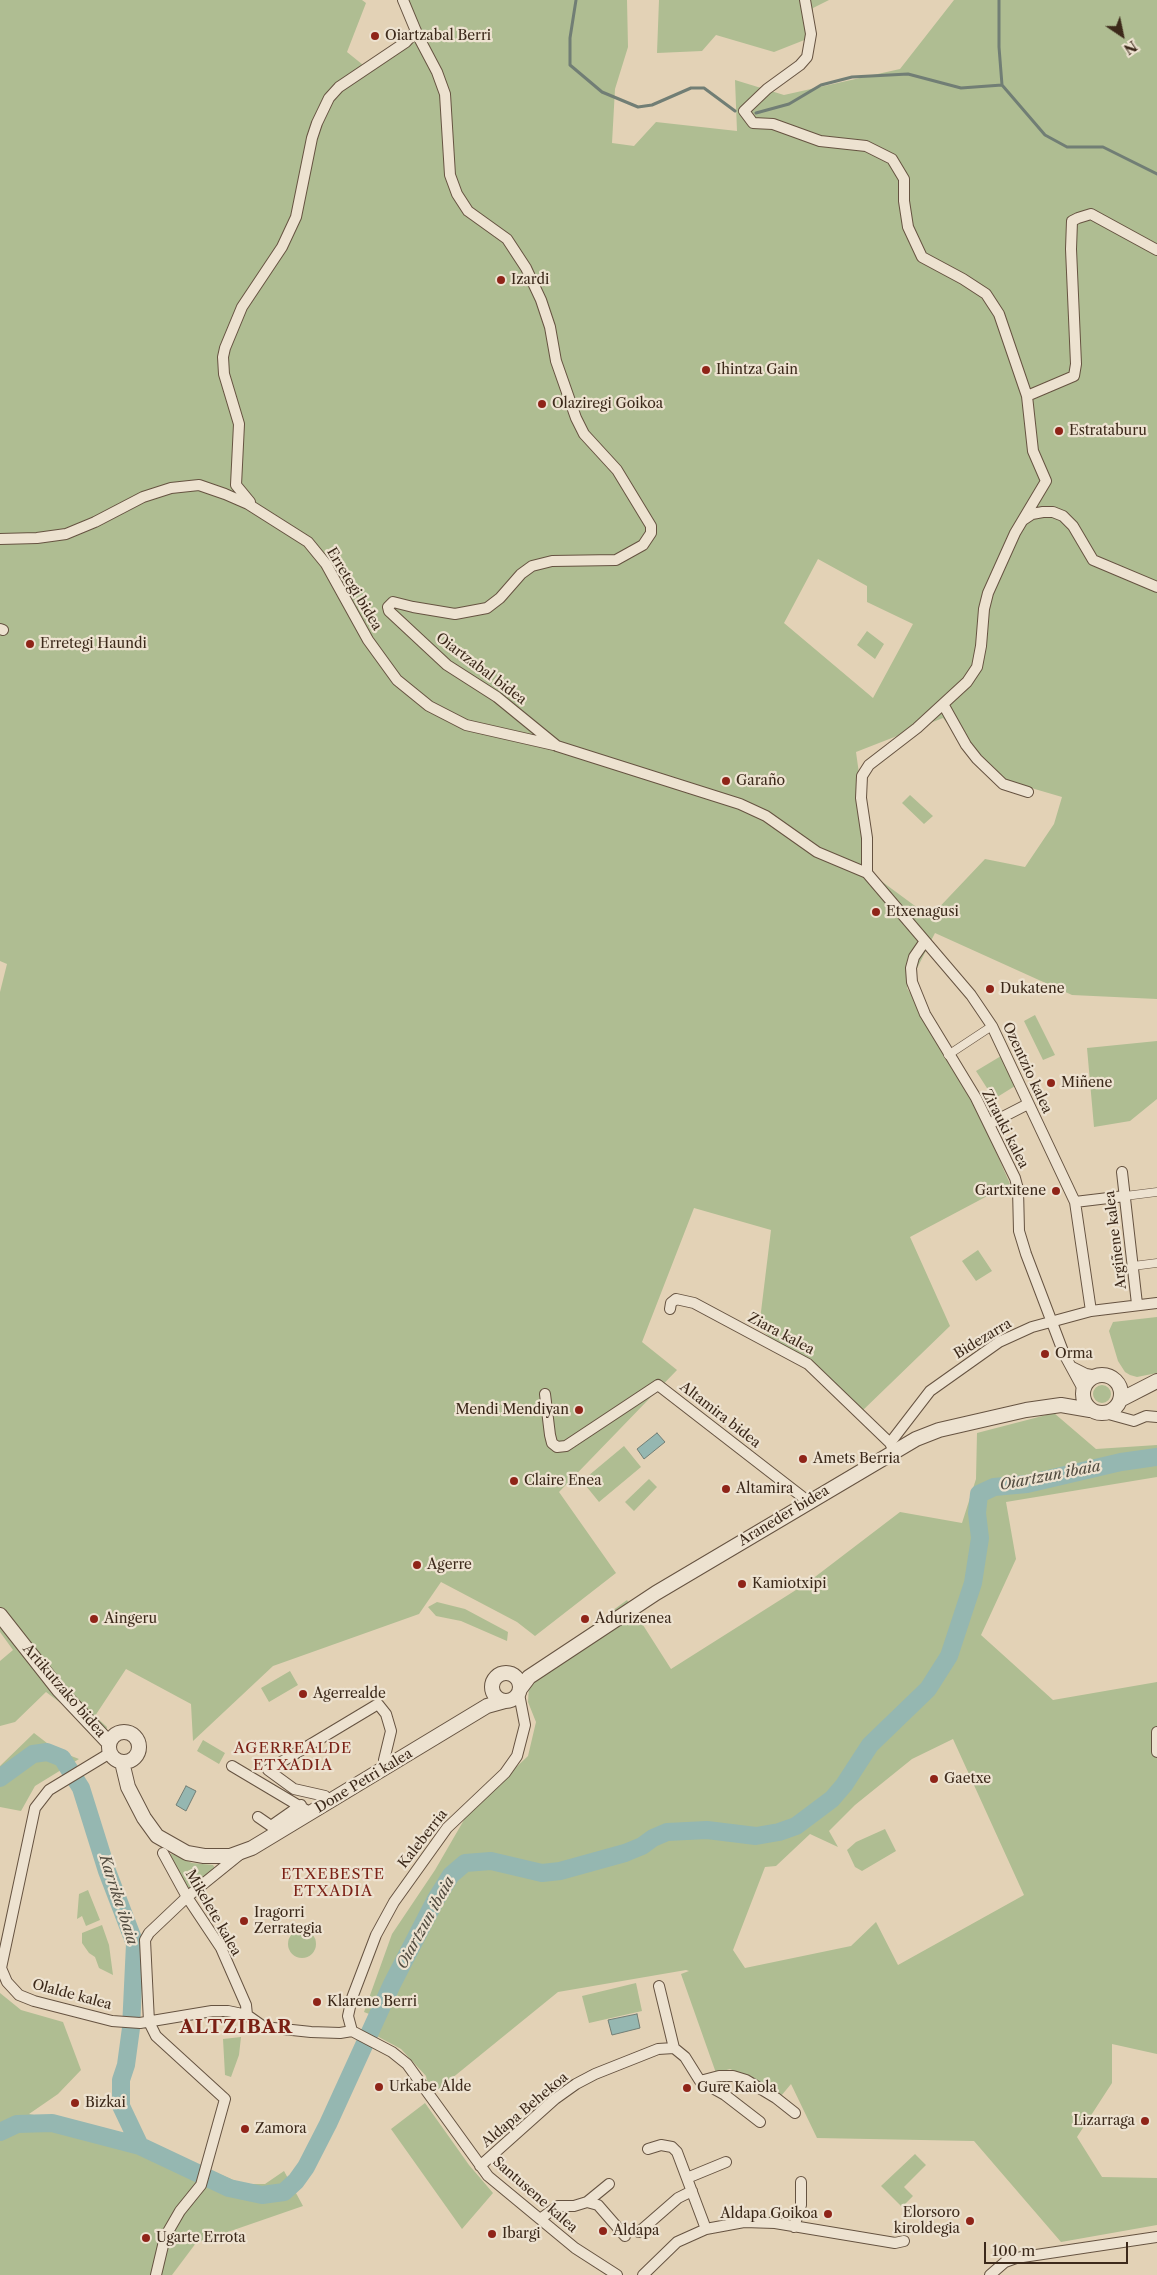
<!DOCTYPE html>
<meta charset="utf-8">
<style>
body{margin:0}
#map{position:relative;width:1157px;height:2275px;overflow:hidden;background:#e3d2b6;font-family:"Libre Caslon Text",serif}
canvas{display:block}
.north{position:absolute;left:1097px;top:10px;width:50px;height:50px;-webkit-text-stroke:4px #ede2d0;paint-order:stroke;rotate:146deg;font-size:14px;font-weight:700;line-height:20px;text-align:center;color:#3c291a}
.north::after{content:'';display:block;margin:auto;width:18px;height:22px;background:#3c291a;clip-path:polygon(50% 0,100% 100%,50% 72%,0 100%)}
.scale{position:absolute;left:984px;top:2242px;width:144px;height:22px;box-sizing:border-box;border:2px solid #3c291a;border-top:0;padding-left:6px;font-size:15px;line-height:18px;white-space:nowrap;color:#3c291a;-webkit-text-stroke:4px #ede2d0;paint-order:stroke}
</style>
<div id="map">
<canvas width="1157" height="2275"></canvas>
<div class="north">N</div>
<div class="scale">100 m</div>
</div>
<script>
const ctx = document.querySelector('canvas').getContext('2d');
ctx.lineJoin = 'round';
function paint(path, color) { ctx.fillStyle = color; ctx.fill(path, 'evenodd'); }
const toPath = rows => new Path2D(rows.map(r => 'M' + r).join(''));
function strokePath(path, color, width, dash) { ctx.strokeStyle = color; ctx.lineWidth = width; ctx.lineCap = dash ? 'butt' : 'round'; ctx.setLineDash(dash || []); ctx.stroke(path); }
function write(font, color, halo, rows, align = 'center') {
  ctx.font = font + ' "Libre Caslon Text",serif'; ctx.lineWidth = 4.5; ctx.setLineDash([]); ctx.textBaseline = 'middle'; ctx.strokeStyle = halo; ctx.fillStyle = color; for (const [text, x, y, turn = 0] of rows) {
    ctx.save(); ctx.translate(x, y); ctx.rotate((+turn || 0) * Math.PI / 180); ctx.textAlign = isNaN(turn) ? turn : align; if (halo) ctx.strokeText(text, 0, 0); ctx.fillText(text, 0, 0); ctx.restore();
  }
}
paint(toPath([
 [0,0,362,0,366,3,347,52,368,69,410,41,407,0,627,0,628,47,615,89,612,143,634,146,656,122,737,131,735,80,784,95,900,69,954,0,1157,0,1157,999,1072,995,935,933,907,988,965,1081,1010,1184,910,1237,950,1326,860,1413,759,1328,771,1230,694,1208,642,1342,677,1370,559,1492,616,1573,535,1636,517,1622,441,1582,419,1614,273,1666,193,1741,191,1704,126,1669,95,1716,107,1727,102,1744,82,1719,46,1692,15,1722,0,1726,0,1661,13,1650,0,1632,0,992,7,964,0,961],
 [818,559,867,586,867,602,913,624,873,698,784,623],
 [943,718,987,775,1062,797,1054,824,1025,867,985,859,930,917,873,875,856,752],
 [659,0,829,0,813,8,807,39,774,52,716,35,702,51,657,53],
 [867,631,884,644,875,659,857,645],
 [910,795,933,816,924,824,902,803],
 [1035,1015,1055,1055,1043,1060,1024,1021],
 [1157,1041,1157,1099,1130,1121,1094,1127,1087,1048],
 [1001,1056,1015,1086,994,1099,976,1071],
 [978,1250,992,1271,976,1281,962,1261],
 [1157,1317,1157,1373,1137,1377,1130,1375,1125,1372,1118,1361,1109,1331,1113,1322],
 '1093 1394a9 9 0 1 1 18 0a9 9 0 1 1-18 0Z',
 [1054,1413,1096,1449,1157,1445,1157,1477,1006,1502,1016,1559,981,1635,1053,1700,1157,1682,1157,2054,1112,2044,1112,2083,1077,2137,1102,2177,1157,2178,1157,2225,1061,2242,974,2141,817,2138,791,2084,781,2096,753,2079,730,2069,716,2073,681,1974,689,1971,686,1970,558,1992,430,2096,426,2076,401,2049,375,2035,382,2019,364,2012,392,1934,435,1870,468,1813,528,1756,536,1722,528,1702,530,1671,627,1600,671,1669,807,1583,900,1512,962,1523,976,1479,977,1433],
 [953,1739,1024,1895,898,1965,876,1922,851,1946,745,1968,733,1950,765,1867,776,1866,810,1834,838,1847,829,1831,855,1805,912,1759],
 [624,1446,641,1467,599,1502,582,1481],
 [649,1479,657,1487,634,1511,625,1502],
 [437,1602,465,1609,508,1632,507,1641,461,1621,436,1616,428,1607],
 [290,1671,298,1685,269,1702,261,1688],
 [34,1733,56,1750,79,1759,35,1786,21,1811,0,1807,0,1766],
 [203,1740,225,1753,219,1764,197,1751],
 [885,1829,896,1851,862,1871,855,1867,847,1850,856,1842],
 [172,1854,192,1863,213,1865,216,1870,193,1889,184,1886,167,1855],
 [88,1890,100,1920,86,1926,82,1916,77,1919,79,1894],
 [102,1925,109,1945,113,1975,99,1968,95,1957,89,1953,82,1943,82,1933],
 '288 1944a14 14 0 1 1 28 0a14 14 0 1 1-28 0Z',
 [636,1983,642,2011,589,2023,582,1996],
 [0,1993,21,2010,63,2022,81,2070,58,2094,29,2114,125,2134,243,2184,265,2184,284,2171,303,2206,196,2243,172,2275,0,2275],
 [241,2037,239,2055,231,2077,225,2075,223,2039],
 [425,2103,469,2165,493,2193,462,2229,391,2129],
 [915,2154,926,2165,904,2187,913,2196,902,2207,881,2186]
]), '#afbd92');
const water = toPath([
 [657,1433,665,1442,644,1459,637,1449,657,1433],
 [186,1786,196,1791,186,1811,176,1805,186,1786],
 [637,2014,640,2028,612,2035,608,2020,637,2014]
]);
paint(water, '#95b7b1');
strokePath(water, '#717e75', 1);
strokePath(toPath([
 [576,0,570,38,570,65,602,92,638,107,652,105,691,88,704,88,735,111],
 [999,0,999,47,1002,85,1045,135,1067,147,1103,147,1157,174],
 [756,113,789,104,821,85,852,77,908,74,961,88,1002,85]
]), '#717e75', 3);
strokePath(toPath([
 [0,1778,33,1754,47,1752,62,1758,81,1788,107,1871,135,1944,131,2028,126,2065,121,2080,121,2106,140,2146],
 [0,2132,17,2124,52,2123,140,2146,229,2188,262,2195,284,2192,296,2181,306,2167,328,2124,392,1984,436,1899,451,1875,465,1863,491,1861,542,1873,560,1871,625,1853,642,1846,653,1838,667,1832,707,1830,756,1836,779,1832,796,1826,832,1799,844,1785,870,1745,928,1689,949,1656,973,1583,980,1538,977,1513,979,1494,994,1487,1027,1484,1121,1462,1157,1457]
]), '#95b7b1', 18);
const pedestrian = toPath([
 [948,1055,992,1026],
 [1125,1196,1157,1192],
 [1133,1266,1157,1263]
]);
const minor = toPath([
 [403,0,418,36,437,72,445,94,450,175,457,194,468,211,507,239,526,268,541,300,550,327,556,361,576,418,584,434,617,470,651,526,651,533,643,545,616,560,552,561,532,566,521,574,500,598,487,608,455,614,413,607,393,602,388,607,389,611,447,665,497,697,557,746,740,804,766,816,817,852,867,873,971,995,992,1026,1075,1202,1091,1311],
 [805,0,811,34,807,57,800,65,767,89,744,111,753,123,773,124,820,141,866,146,892,159,904,179,904,201,908,227,922,257,963,279,986,294,999,314,1027,396,1033,451,1046,481,1015,533,988,593,984,609,981,646,977,667,967,682,917,728,869,765,862,776,861,798,867,838,867,873],
 [1027,396,1074,376,1076,364,1071,249,1072,221,1078,218,1091,214,1157,250],
 [250,502,236,485,239,424,224,374,223,357,225,348,242,307,282,247,296,217,312,138,317,123,329,98,339,87,406,42,416,31],
 [1023,520,1032,514,1043,512,1053,512,1063,516,1073,526,1093,560,1157,587],
 [0,539,37,538,66,534,95,522,143,497,171,488,199,485,225,494,248,504,308,542,326,564,368,640,397,680,429,706,466,725,554,745],
 [0,629,3,630],
 [943,704,966,745,977,759,1003,784,1028,792],
 [925,941,914,957,911,968,912,982,925,1014,976,1098,1015,1178,1018,1189,1019,1231,1026,1254,1064,1354,1083,1389],
 [989,1124,1028,1104],
 [1122,1172,1137,1304],
 [1075,1202,1125,1196],
 [670,1309,671,1303,676,1299,694,1303,808,1364,890,1443],
 [1072,1367,1086,1374,1097,1376],
 [545,1394,550,1435,552,1443,557,1447,566,1446,658,1385,809,1502],
 [1105,1413,1134,1421,1146,1416,1157,1417],
 [894,1451,890,1443,930,1391,999,1342,1032,1327,1091,1311,1157,1303],
 [1157,1732,1157,1752],
 [110,1753,49,1790,35,1808,1,1968,7,1982,19,1995,34,2001,112,2021,140,2023,212,2011,228,2011,247,2015,264,2027,311,2032,340,2033,352,2031],
 [232,1766,311,1813],
 [330,1802,325,1796,294,1789,268,1770,378,1704,386,1714,391,1731,384,1760,388,1767],
 [258,1817,271,1826,301,1805],
 [163,1853,187,1897,221,1948,246,2005,247,2015],
 [659,1986,674,2048,685,2057,700,2081,725,2095,760,2122],
 [352,2031,348,2016,352,1998,376,1935,394,1902,447,1828,505,1773,517,1756,525,1725,519,1694],
 [352,2031,392,2052,407,2064,488,2176,575,2248,617,2275],
 [700,2081,719,2076,733,2076,746,2080,776,2098,795,2113],
 [648,2149,661,2145,672,2147,677,2152,706,2229],
 [480,2166,555,2099,576,2084,595,2074,658,2049,674,2048],
 [687,2178,726,2162],
 [587,2202,598,2205,625,2236],
 [540,2219,558,2206,574,2206,587,2202,609,2184],
 [794,2227,801,2205,801,2182],
 [639,2232,678,2198,692,2191],
 [156,2275,165,2237,180,2211,201,2185,225,2099,156,2036,149,2022,145,1940,149,1933,187,1897,239,1855],
 [643,2275,677,2242,706,2229,744,2222,775,2223,895,2243,904,2241],
 [990,2275,1005,2262,1016,2258,1157,2237]
]);
const tertiary = toPath([
 '1083 1394a19 19 0 1 1 38 0a19 19 0 1 1-38 0Z',
 [1120,1400,1157,1381],
 [0,1615,59,1690,109,1743],
 '492 1687a14 14 0 1 1 28 0a14 14 0 1 1-28 0Z',
 [520,1689,529,1677,656,1593,916,1439,939,1430,1026,1410,1061,1405,1090,1410],
 '109 1747a15 15 0 1 1 30 0a15 15 0 1 1-30 0Z',
 [122,1762,128,1787,144,1818,157,1836,187,1853,204,1856,230,1856,252,1848,487,1706,505,1701]
]);
strokePath(pedestrian, '#665341', 9);
strokePath(minor, '#665341', 12);
strokePath(tertiary, '#665341', 16);
strokePath(pedestrian, '#ede2d0', 8);
strokePath(minor, '#ede2d0', 10);
strokePath(tertiary, '#ede2d0', 14);
for (const [x, y, r, color] of [
 [375,36,5,"#8f2418"],
 [501,280,5,"#8f2418"],
 [706,370,5,"#8f2418"],
 [542,404,5,"#8f2418"],
 [1059,431,5,"#8f2418"],
 [30,644,5,"#8f2418"],
 [726,781,5,"#8f2418"],
 [876,912,5,"#8f2418"],
 [990,989,5,"#8f2418"],
 [1051,1083,5,"#8f2418"],
 [1056,1191,5,"#8f2418"],
 [1045,1354,5,"#8f2418"],
 [579,1410,5,"#8f2418"],
 [803,1459,5,"#8f2418"],
 [514,1481,5,"#8f2418"],
 [726,1489,5,"#8f2418"],
 [417,1565,5,"#8f2418"],
 [742,1584,5,"#8f2418"],
 [94,1619,5,"#8f2418"],
 [585,1619,5,"#8f2418"],
 [303,1694,5,"#8f2418"],
 [934,1779,5,"#8f2418"],
 [244,1921,5,"#8f2418"],
 [317,2002,5,"#8f2418"],
 [379,2087,5,"#8f2418"],
 [687,2088,5,"#8f2418"],
 [75,2103,5,"#8f2418"],
 [1145,2121,5,"#8f2418"],
 [245,2129,5,"#8f2418"],
 [828,2214,5,"#8f2418"],
 [970,2221,5,"#8f2418"],
 [603,2231,5,"#8f2418"],
 [492,2234,5,"#8f2418"],
 [146,2238,5,"#8f2418"]
]) { const dot = new Path2D(); dot.arc(x, y, r, 0, 2 * Math.PI); ctx.fillStyle = color; ctx.fill(dot); strokePath(dot, '#ede2d0', 2); }
write('14px', '#3c291a', '#ede2d0', [
 ["Oiartzabal Berri",385,36],
 ["Izardi",511,280],
 ["Ihintza Gain",716,370],
 ["Olaziregi Goikoa",552,404],
 ["Estrataburu",1069,431],
 ["Erretegi Haundi",40,644],
 ["Garaño",736,781],
 ["Etxenagusi",886,912],
 ["Dukatene",1000,989],
 ["Miñene",1061,1083],
 ["Gartxitene",1046,1191,"right"],
 ["Orma",1055,1354],
 ["Mendi Mendiyan",569,1410,"right"],
 ["Amets Berria",813,1459],
 ["Claire Enea",524,1481],
 ["Altamira",736,1489],
 ["Agerre",427,1565],
 ["Kamiotxipi",752,1584],
 ["Aingeru",104,1619],
 ["Adurizenea",595,1619],
 ["Agerrealde",313,1694],
 ["Gaetxe",944,1779],
 ["Iragorri",254,1913],
 ["Zerrategia",254,1929],
 ["Klarene Berri",327,2002],
 ["Urkabe Alde",389,2087],
 ["Gure Kaiola",697,2088],
 ["Bizkai",85,2103],
 ["Lizarraga",1135,2121,"right"],
 ["Zamora",255,2129],
 ["Elorsoro",960,2213,"right"],
 ["kiroldegia",960,2229,"right"],
 ["Aldapa Goikoa",818,2214,"right"],
 ["Aldapa",613,2231],
 ["Ibargi",502,2234],
 ["Ugarte Errota",156,2238]
], 'left');
write('14px', '#3c291a', '#ede2d0', [
 ["Erretegi bidea",354,589,59],
 ["Oiartzabal bidea",481,669,37],
 ["Ozentzio kalea",1027,1068,65],
 ["Zirauki kalea",1005,1129,63],
 ["Argiñene kalea",1116,1240,-97],
 ["Ziara kalea",781,1334,28],
 ["Bidezarra",983,1339,-31],
 ["Altamira bidea",720,1415,38],
 ["Araneder bidea",784,1516,-31],
 ["Artikutzako bidea",64,1691,49],
 ["Done Petri kalea",364,1781,-31],
 ["Kaleberria",423,1839,-52],
 ["Mikelete kalea",213,1913,60],
 ["Olalde kalea",72,1995,15],
 ["Aldapa Behekoa",525,2110,-40],
 ["Santusene kalea",535,2195,41]
]);
write('italic 15px', '#524c40', '#ede2d0', [
 ["Oiartzun ibaia",1050,1476,-11],
 ["Karrika ibaia",118,1900,72],
 ["Oiartzun ibaia",426,1923,-61]
]);
ctx.letterSpacing = '1px';
write('15px', '#7a1f14', '#ede2d0', [
 ["AGERREALDE",293,1749],
 ["ETXADIA",293,1766],
 ["ETXEBESTE",333,1875],
 ["ETXADIA",333,1892]
]);
ctx.letterSpacing = '0px';
ctx.letterSpacing = '1px';
write('bold 19px', '#7a1f14', '#ede2d0', [
 ["ALTZIBAR",236,2028]
]);
ctx.letterSpacing = '0px';
</script>
